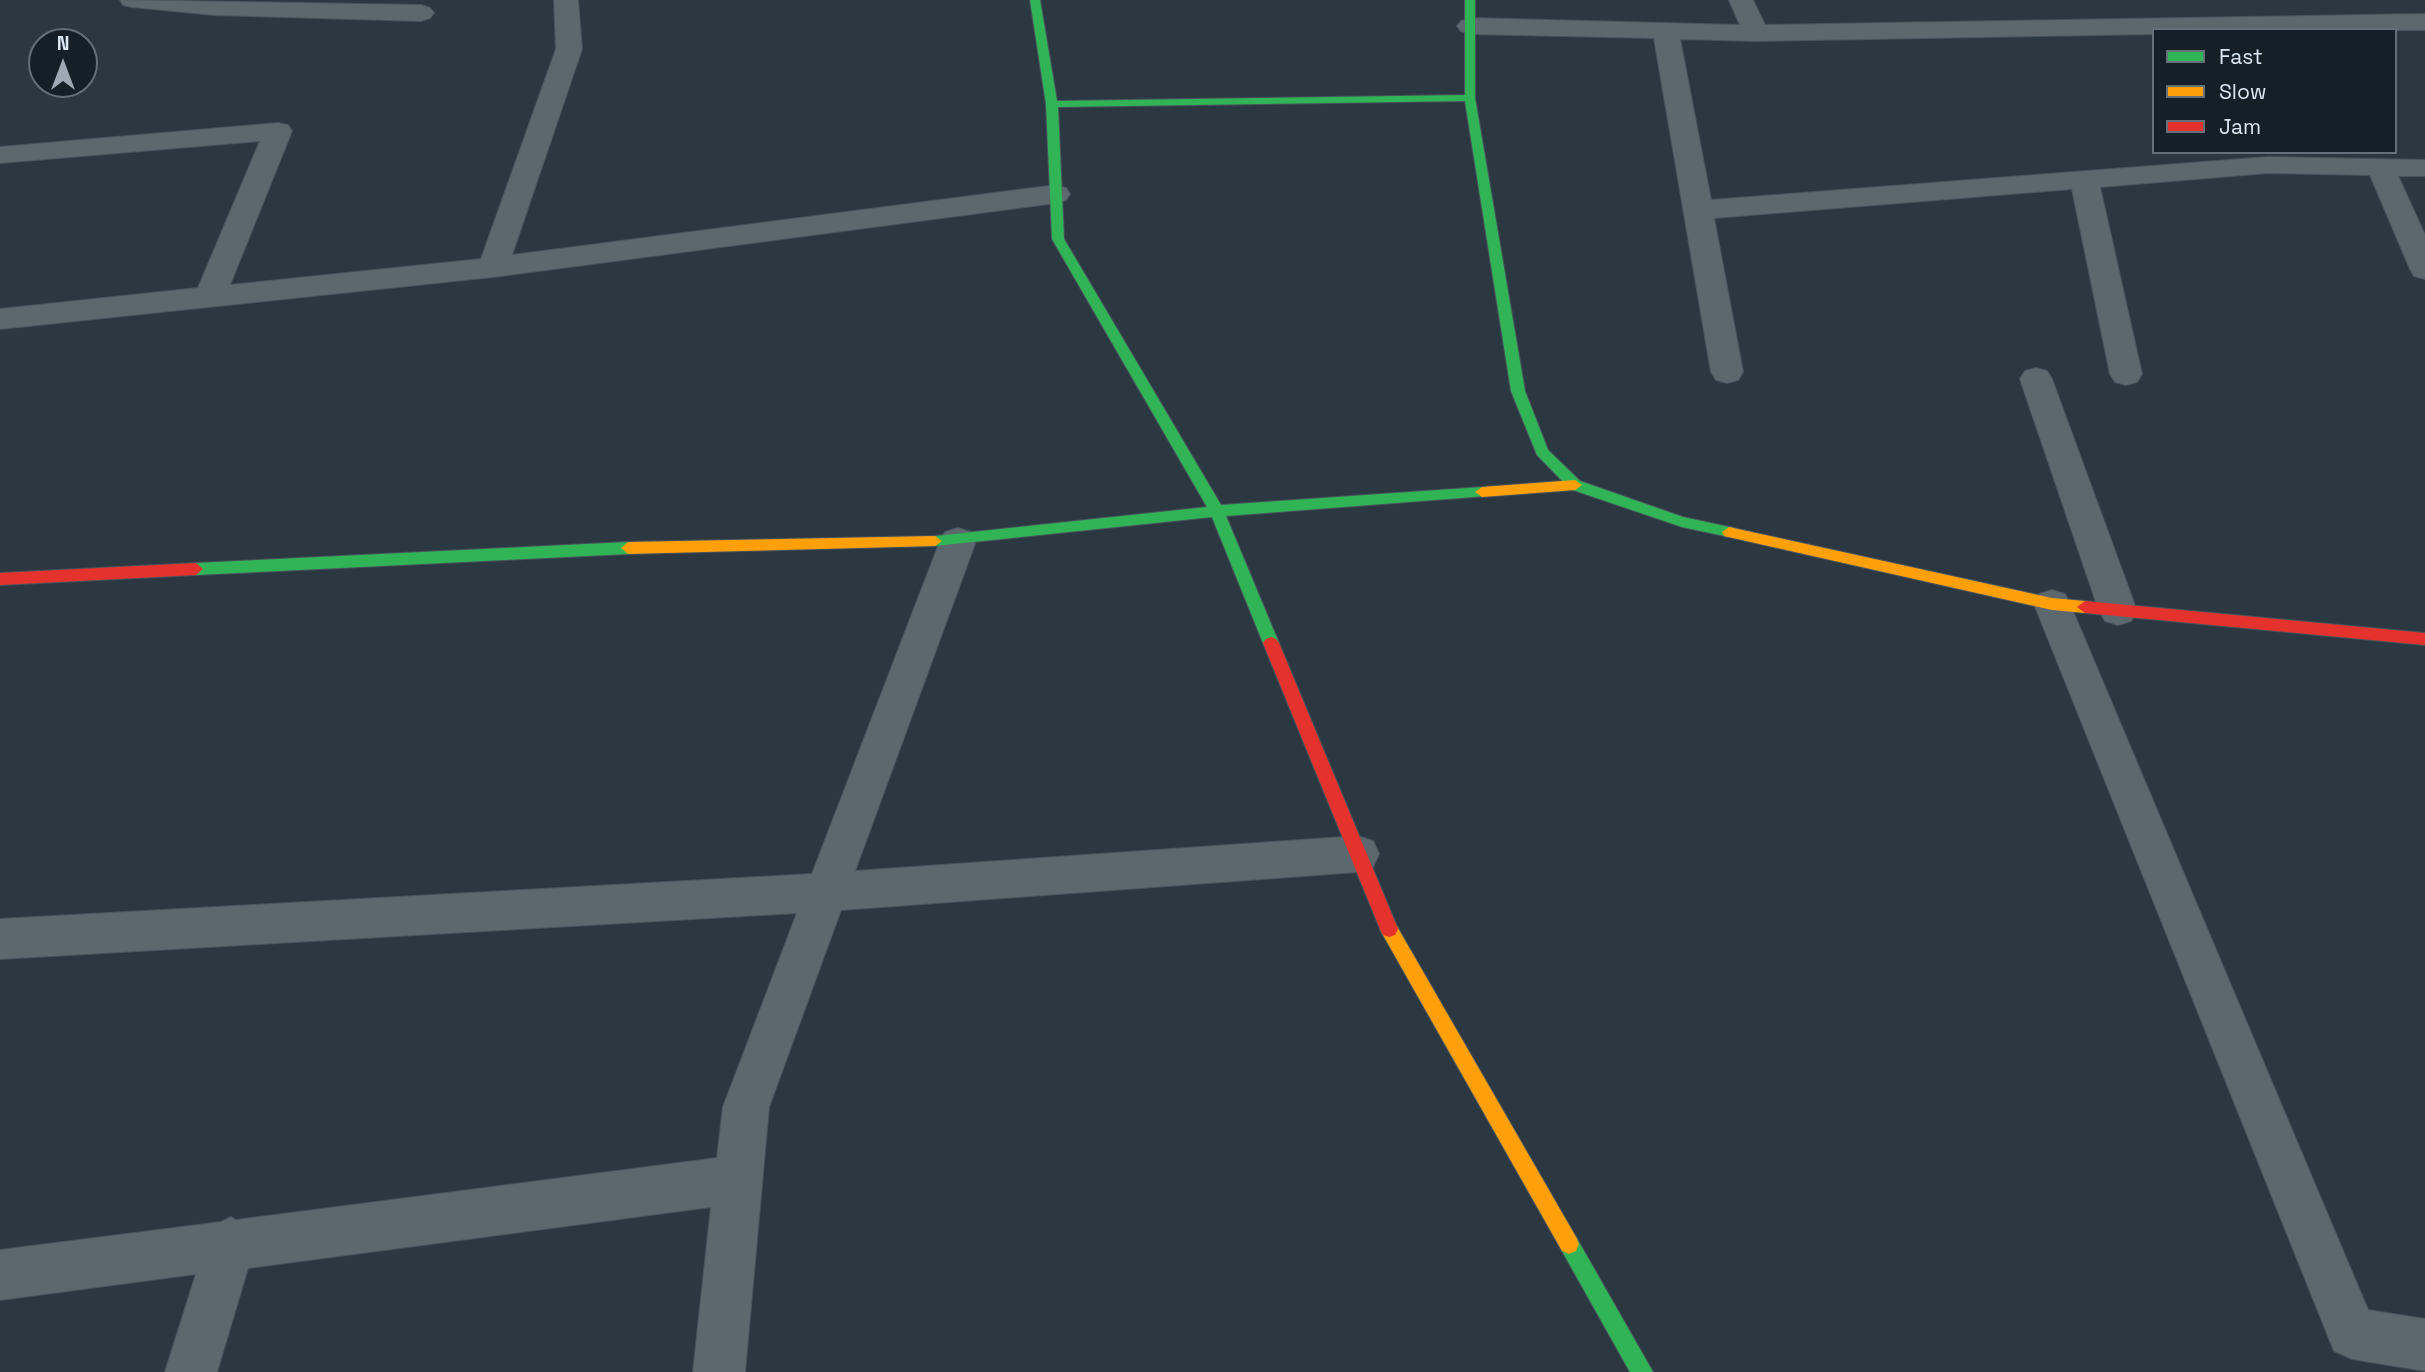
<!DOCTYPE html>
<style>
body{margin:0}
#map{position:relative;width:2425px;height:1372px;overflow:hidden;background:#2b3842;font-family:"Space Grotesk",sans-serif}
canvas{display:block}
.legend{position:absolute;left:2152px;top:28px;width:245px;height:126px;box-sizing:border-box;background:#151f28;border:2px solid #646f7a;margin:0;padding:9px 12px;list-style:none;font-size:21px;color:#dae8f5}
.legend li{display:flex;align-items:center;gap:14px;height:35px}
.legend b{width:35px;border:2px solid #646f7a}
.north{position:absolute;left:28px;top:28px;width:70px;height:70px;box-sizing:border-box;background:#151f28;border:2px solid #646f7a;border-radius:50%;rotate:0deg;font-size:19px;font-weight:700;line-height:28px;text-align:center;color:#dae8f5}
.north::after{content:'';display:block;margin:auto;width:24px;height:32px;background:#9daab6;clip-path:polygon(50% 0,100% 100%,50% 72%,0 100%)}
</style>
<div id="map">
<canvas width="2425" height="1372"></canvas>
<ul class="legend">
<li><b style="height:9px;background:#30b455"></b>Fast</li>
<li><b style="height:9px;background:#ff9f0a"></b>Slow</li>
<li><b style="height:9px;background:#e5322d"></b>Jam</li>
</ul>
<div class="north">N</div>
</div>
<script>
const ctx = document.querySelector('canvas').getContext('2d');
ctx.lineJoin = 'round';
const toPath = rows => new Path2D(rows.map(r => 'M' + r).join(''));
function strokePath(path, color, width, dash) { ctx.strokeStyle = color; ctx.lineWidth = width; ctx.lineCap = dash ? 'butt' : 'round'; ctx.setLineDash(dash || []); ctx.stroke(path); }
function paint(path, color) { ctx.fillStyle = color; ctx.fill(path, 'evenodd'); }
const street = toPath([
 [120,0,421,5,430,8,434,13,430,18,421,21,214,15,132,7,123,5,120,0],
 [554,0,578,0,582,49,512,255,1056,185,1066,188,1070,194,1066,200,1056,203,493,277,0,329,0,309,198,288,260,141,0,163,0,147,278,123,288,125,292,131,230,285,481,259,556,49,554,0],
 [1729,0,1753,0,1765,25,2425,14,2425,30,2154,30,2154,34,1756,41,1680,39,1711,200,2268,157,2425,160,2425,176,2398,176,2425,235,2425,279,2414,276,2410,269,2370,175,2268,173,2100,187,2142,374,2137,382,2126,385,2115,382,2110,374,2072,189,1714,218,1743,372,1738,380,1727,383,1716,380,1711,372,1654,38,1470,34,1461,31,1457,26,1461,21,1470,18,1740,25,1729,0],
 [2036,368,2047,371,2052,379,2137,611,2131,621,2118,625,2105,621,2099,611,2020,379,2025,371,2036,368],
 [958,528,971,532,976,541,855,871,1358,836,1373,841,1379,854,1373,867,1358,872,841,910,769,1107,745,1372,693,1372,711,1207,248,1268,217,1372,165,1372,196,1274,0,1300,0,1250,221,1222,231,1217,236,1220,717,1158,723,1107,797,913,0,959,0,919,812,874,940,541,945,532,958,528],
 [2052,590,2065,594,2070,604,2368,1310,2425,1319,2425,1371,2352,1359,2334,1351,2034,604,2039,594,2052,590]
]);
const fast = toPath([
 [1030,0,1040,0,1057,101,1465,95,1465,0,1475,0,1475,98,1525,391,1548,450,1580,481,1683,517,1734,528,1736,532,1734,536,1729,537,1682,527,1570,489,1537,455,1511,391,1465,101,1058,107,1064,239,1221,505,1482,487,1487,488,1489,492,1487,496,1226,516,1279,643,1276,647,1271,649,1266,647,1263,643,1212,517,935,546,930,545,928,541,935,536,1207,507,1052,239,1046,104,1030,0],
 [628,542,635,548,628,554,196,575,189,569,196,563,628,542],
 [1569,1234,1576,1237,1653,1372,1630,1372,1562,1251,1559,1244,1562,1237,1569,1234]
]);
const slow = toPath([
 [1575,480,1582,485,1575,490,1482,497,1475,492,1482,487,1575,480],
 [1729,527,2052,598,2085,601,2093,607,2085,613,2052,610,1724,536,1722,532,1729,527],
 [935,536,942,541,935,546,628,554,621,548,628,542,935,536],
 [1389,921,1395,923,1576,1237,1579,1244,1576,1251,1569,1254,1562,1251,1383,935,1380,929,1383,923,1389,921]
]);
const jam = toPath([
 [196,563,203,569,196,575,0,585,0,573,196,563],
 [2085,601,2425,633,2425,645,2085,613,2077,607,2085,601],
 [1271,637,1276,639,1279,643,1398,929,1395,935,1389,937,1383,935,1380,929,1263,643,1266,639,1271,637]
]);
strokePath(street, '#48545d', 2);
strokePath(fast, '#48545d', 2);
strokePath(slow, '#48545d', 2);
strokePath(jam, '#48545d', 2);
paint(street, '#5d676e');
paint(fast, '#30b455');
paint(slow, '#ff9f0a');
paint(jam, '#e5322d');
</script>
